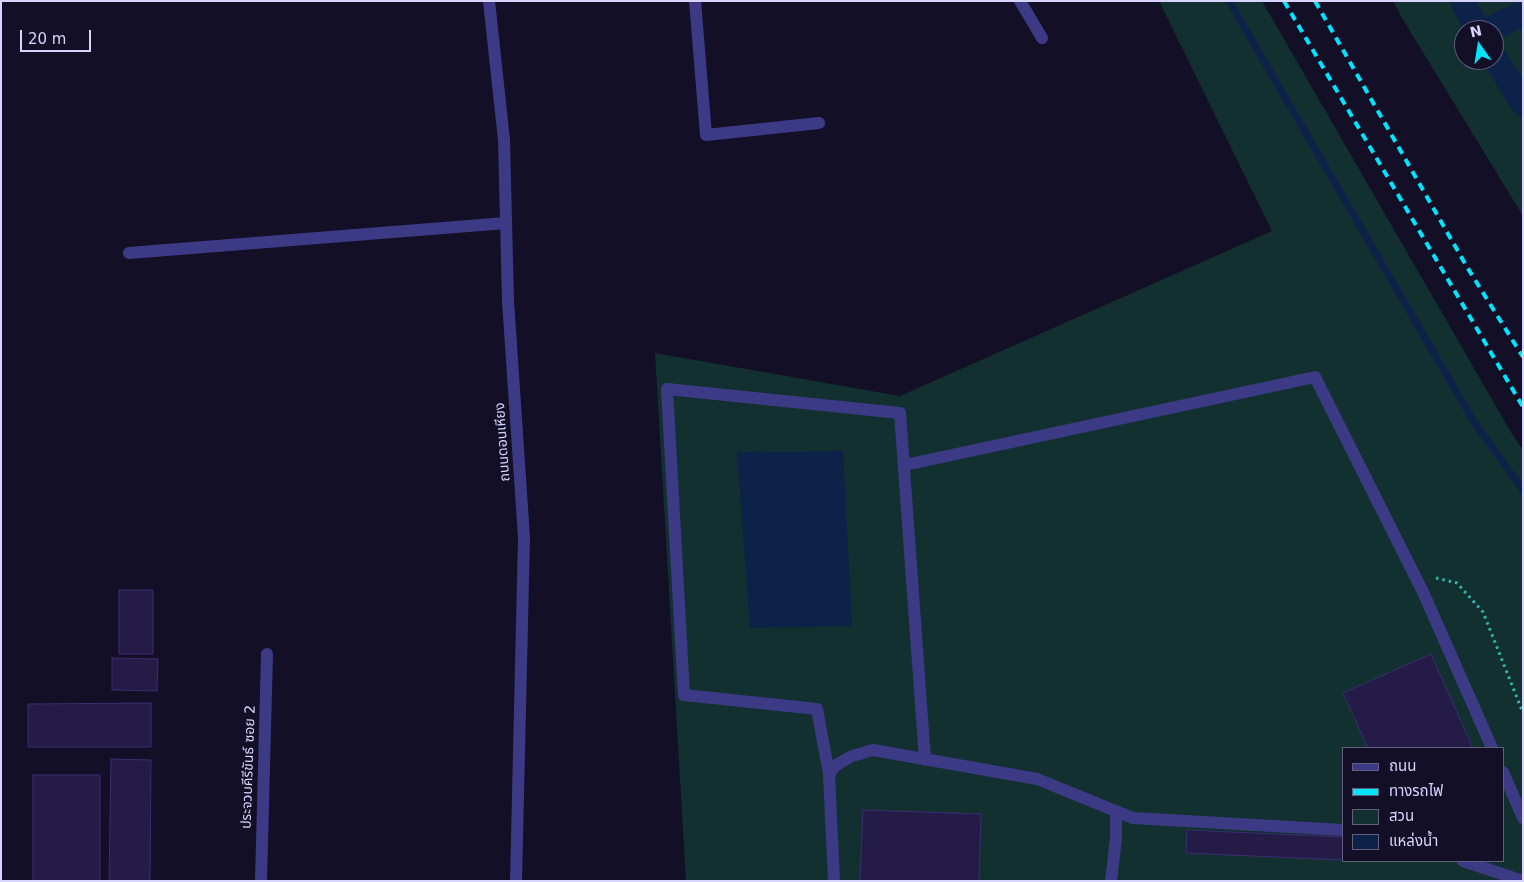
<!DOCTYPE html>
<meta charset="utf-8">
<style>
body{margin:0}
#map{position:relative;width:1524px;height:882px;overflow:hidden;background:#130f26;font-family:"DejaVu Sans","Noto Sans Thai",sans-serif}
canvas{display:block}
.frame{position:absolute;inset:0;border:2px solid #d9d4ff;pointer-events:none}
.legend{position:absolute;left:1342px;top:747px;width:162px;height:115px;box-sizing:border-box;background:#130f26;border:1px solid #625e7d;margin:0;padding:6px 9px;list-style:none;font-size:15px;color:#d9d4ff}
.legend li{display:flex;align-items:center;gap:10px;height:25px}
.legend b{width:25px;border:1px solid #625e7d}
.north{position:absolute;left:1454px;top:20px;width:50px;height:50px;box-sizing:border-box;background:#130f26;border:1px solid #625e7d;border-radius:50%;rotate:347deg;font-size:14px;font-weight:700;line-height:20px;text-align:center;color:#d9d4ff}
.north::after{content:'';display:block;margin:auto;width:18px;height:22px;background:#00e5ff;clip-path:polygon(50% 0,100% 100%,50% 72%,0 100%)}
.scale{position:absolute;left:20px;top:30px;width:71px;height:22px;box-sizing:border-box;border:2px solid #d9d4ff;border-top:0;padding-left:6px;font-size:15px;line-height:18px;white-space:nowrap;color:#d9d4ff;-webkit-text-stroke:4px #130f26;paint-order:stroke}
</style>
<div id="map">
<canvas width="1524" height="882"></canvas>
<div class="frame"></div>
<ul class="legend">
<li><b style="height:6px;background:#3d3a85"></b>ถนน</li>
<li><b style="height:6px;background:#00e5ff"></b>ทางรถไฟ</li>
<li><b style="height:14px;background:#12302f"></b>สวน</li>
<li><b style="height:14px;background:#0c2248"></b>แหล่งน้ำ</li>
</ul>
<div class="north">N</div>
<div class="scale">20 m</div>
</div>
<script>
const ctx = document.querySelector('canvas').getContext('2d');
ctx.lineJoin = 'round';
function paint(path, color) { ctx.fillStyle = color; ctx.fill(path, 'evenodd'); }
const toPath = rows => new Path2D(rows.map(r => 'M' + r).join(''));
function strokePath(path, color, width, dash) { ctx.strokeStyle = color; ctx.lineWidth = width; ctx.lineCap = dash ? 'butt' : 'round'; ctx.setLineDash(dash || []); ctx.stroke(path); }
function write(font, color, halo, rows, align = 'center') {
  ctx.font = font + ' "DejaVu Sans","Noto Sans Thai",sans-serif'; ctx.lineWidth = 4; ctx.setLineDash([]); ctx.textBaseline = 'middle'; ctx.strokeStyle = halo; ctx.fillStyle = color; for (const [text, x, y, turn = 0] of rows) {
    ctx.save(); ctx.translate(x, y); ctx.rotate((+turn || 0) * Math.PI / 180); ctx.textAlign = isNaN(turn) ? turn : align; if (halo) ctx.strokeText(text, 0, 0); ctx.fillText(text, 0, 0); ctx.restore();
  }
}
paint(toPath([
 [1159,1,1262,1,1512,434,1523,450,1523,881,686,881,655,353,900,396,1272,231],
 [1343,748,1503,748,1503,861,1343,861],
 [1393,1,1523,1,1523,216,1402,18],
 [1464,30,1494,30,1494,60,1464,60]
]), '#12302f');
paint(toPath([
 [843,451,852,626,750,628,737,452]
]), '#0c2248');
strokePath(toPath([
 [1229,1,1474,422,1523,490]
]), '#0c2248', 7);
strokePath(toPath([
 [1463,1,1477,30],
 [1489,30,1523,13],
 [1494,57,1523,103]
]), '#0c2248', 25);
const building = toPath([
 [119,590,153,590,153,654,119,654,119,590],
 [1431,654,1473,748,1368,748,1343,693,1431,654],
 [112,658,158,659,157,691,112,690,112,658],
 [151,703,151,747,28,747,28,704,151,703],
 [111,759,151,760,150,881,109,881,111,759],
 [33,775,100,775,100,881,33,881,33,775],
 [863,810,981,814,979,881,860,881,863,810],
 [1187,830,1343,837,1343,860,1186,853,1187,830]
]);
paint(building, '#241b47');
strokePath(building, '#3b2d73', 1);
strokePath(toPath([
 [1436,578,1457,583,1483,612,1523,713]
]), '#2fb8b0', 3, [2.5, 4]);
strokePath(toPath([
 [695,1,706,135,819,123],
 [1020,1,1042,38],
 [129,253,506,223],
 [905,465,1315,377,1423,592,1492,748],
 [1503,772,1523,818],
 [829,774,817,709,684,695,667,389,900,413,925,760],
 [1463,861,1523,881],
 [834,881,829,774,836,765,852,756,873,750,1037,779,1133,818,1343,830],
 [1111,881,1116,838,1116,811]
]), '#3d3a85', 12);
strokePath(toPath([
 [489,1,504,140,508,301,524,537,516,881],
 [261,881,267,654]
]), '#3d3a85', 12);
strokePath(toPath([
 [1284,1,1523,407],
 [1315,1,1467,267,1523,357]
]), '#00e5ff', 4, [8, 6]);
write('14px', '#d9d4ff', '#130f26', [
 ["ถนนดอนเหียง",503,442,-94],
 ["ประจวบคีรีขันธ์ ซอย 2",249,767,-88]
]);
</script>
